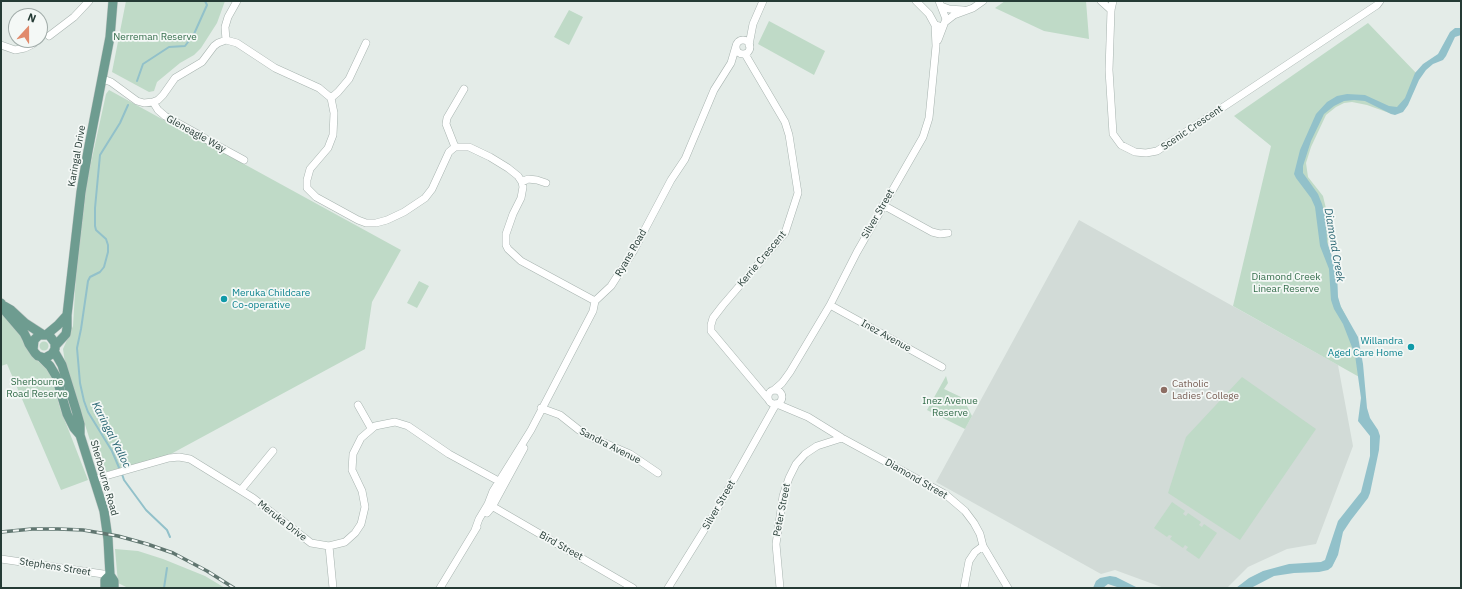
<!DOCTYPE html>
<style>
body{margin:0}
#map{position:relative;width:1462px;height:589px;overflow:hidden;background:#e4ece8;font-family:"IBM Plex Sans",sans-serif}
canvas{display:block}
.frame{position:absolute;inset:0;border:2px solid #253b35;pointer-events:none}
.north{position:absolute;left:8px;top:8px;width:40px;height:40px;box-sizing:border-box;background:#f4f8f6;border:1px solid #a1aca9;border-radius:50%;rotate:21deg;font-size:11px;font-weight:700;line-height:16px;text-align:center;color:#253b35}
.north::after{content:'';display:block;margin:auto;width:14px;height:18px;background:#e18a6c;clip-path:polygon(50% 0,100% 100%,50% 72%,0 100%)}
</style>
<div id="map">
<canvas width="1462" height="589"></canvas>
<div class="frame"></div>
<div class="north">N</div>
</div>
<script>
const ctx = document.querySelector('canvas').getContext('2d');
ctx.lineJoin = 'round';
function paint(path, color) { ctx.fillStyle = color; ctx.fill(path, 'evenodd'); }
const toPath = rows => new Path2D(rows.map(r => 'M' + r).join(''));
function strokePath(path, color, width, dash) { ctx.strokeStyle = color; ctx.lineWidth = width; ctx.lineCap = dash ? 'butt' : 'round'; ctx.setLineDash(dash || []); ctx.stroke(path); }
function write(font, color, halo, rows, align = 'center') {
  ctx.font = font + ' "IBM Plex Sans",sans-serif'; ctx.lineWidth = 3.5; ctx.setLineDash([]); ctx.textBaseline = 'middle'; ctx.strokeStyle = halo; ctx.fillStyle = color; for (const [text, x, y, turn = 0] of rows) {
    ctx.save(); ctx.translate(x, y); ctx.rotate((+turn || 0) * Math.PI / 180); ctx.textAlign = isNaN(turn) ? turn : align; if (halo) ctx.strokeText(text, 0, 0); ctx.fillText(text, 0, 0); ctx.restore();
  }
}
paint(toPath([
 [1079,220,1338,365,1353,446,1316,544,1287,549,1248,567,1227,588,1164,588,1115,570,1101,574,936,482]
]), '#d2dbd7');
paint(toPath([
 [126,1,225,1,217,23,201,48,194,55,180,63,157,82,154,91,149,92,112,72],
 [1005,1,1086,1,1089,39,1044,31,995,8],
 [569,10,583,17,569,45,554,37],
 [769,21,825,51,814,75,758,44],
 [1368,23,1418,75,1410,99,1392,114,1367,105,1352,102,1344,103,1336,107,1326,115,1311,147,1306,163,1308,177,1323,196,1328,217,1329,237,1327,250,1334,293,1349,322,1361,378,1233,306,1271,146,1234,116],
 [109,90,401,250,372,302,365,349,169,455,106,472,101,471,99,468,65,363,63,349,73,326,76,275,87,181,106,94],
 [419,281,429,286,417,308,407,303],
 [1,311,22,336,32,356,48,370,52,378,60,408,88,480,61,490,7,364,1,366],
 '39.5 346a4.5 4.5 0 1 1 9 0a4.5 4.5 0 1 1-9 0Z',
 [946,376,948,383,944,389,963,398,972,416,965,429,927,410],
 [1242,377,1316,429,1240,540,1168,493,1186,437],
 [1172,502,1185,511,1183,514,1186,516,1188,513,1201,522,1199,525,1202,527,1204,524,1217,533,1199,559,1186,550,1188,547,1185,545,1183,548,1170,539,1172,536,1169,535,1167,537,1154,528],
 [115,549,138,551,163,559,205,576,225,588,180,588,177,587,176,588,128,588,118,583]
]), '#bfdac7');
paint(toPath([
 [1455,28,1461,28,1461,35,1455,37,1446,56,1443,60,1433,64,1426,70,1419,80,1408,105,1403,112,1395,115,1391,114,1365,101,1354,100,1344,101,1334,106,1324,114,1311,141,1303,166,1303,173,1318,194,1322,204,1326,218,1327,242,1337,271,1338,297,1341,307,1358,337,1363,364,1367,408,1370,418,1378,430,1380,436,1379,450,1370,493,1368,498,1351,520,1343,532,1338,555,1332,567,1328,570,1319,572,1294,573,1274,576,1251,588,1236,588,1249,578,1263,571,1289,564,1321,562,1325,560,1338,521,1361,492,1370,456,1370,436,1358,421,1361,398,1355,355,1343,324,1334,309,1331,300,1329,269,1320,246,1315,207,1311,198,1296,178,1294,174,1300,150,1316,114,1327,102,1337,96,1347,94,1365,95,1389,106,1397,107,1405,98,1415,73,1423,64,1438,54,1450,32],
 [1110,576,1116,577,1138,588,1120,588,1108,584,1103,588,1093,588,1096,581,1100,578]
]), '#92c1ca');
strokePath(toPath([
 [137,81,143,64,169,47,185,46,194,34,207,5,205,1],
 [120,470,112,451,88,412,84,401,80,383,77,348,81,329,88,281,90,277,100,272,104,267,108,252,108,245,106,239,96,230,95,226,95,208,100,155,120,123,128,105],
 [122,474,124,480,146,510,167,530,170,537],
 [164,588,167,568]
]), '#92c1ca', 2);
const minor = toPath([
 [916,1,929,14,935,25,939,26],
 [1101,1,1111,10],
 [1113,1,1111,10,1109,70,1113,134,1121,145,1135,152,1146,153,1157,151,1377,5,1380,1],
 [941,6,949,9,963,10],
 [945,22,954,15,973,8,983,1],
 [49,36,74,17,89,1],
 [226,40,225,27,228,17,237,1],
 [938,40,946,19,939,1],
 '736 47a7 7 0 1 1 14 0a7 7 0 1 1-14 0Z',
 [1,45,15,50,25,48,33,44],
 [749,45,753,24,763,1],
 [745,54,785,122,789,135,798,193,785,233,723,305,713,318,711,325,711,331,768,399],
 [103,79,111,82,137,101,144,103,153,102,158,100,163,95,175,78,202,62,214,46,218,43,226,40,237,43,275,68,319,88,331,98,334,113,333,135,328,148,310,169,307,180,307,188,316,197,358,220,366,223,376,223,387,220,404,212,425,198,432,189,449,152,455,147,469,147,490,157,508,168,518,176,522,182,523,187,521,198,513,214,506,234,506,245,508,249,521,261,595,301],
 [331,98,338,92,349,79,366,43],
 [153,102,158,110,165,116,196,133,209,141,244,160],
 [455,147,446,124,447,118,464,89],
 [522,182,528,179,537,180,546,183],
 [883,205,932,232,940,234,948,233],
 [830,305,942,367],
 '768 397a7 7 0 1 1 14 0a7 7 0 1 1-14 0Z',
 [774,390,782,383,790,372,830,305,857,252,923,137,929,118,936,46,935,25],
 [777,404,808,417,842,438,945,494,965,511,974,523,980,534,983,546,1008,588],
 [358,405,371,428],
 [541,408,560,415,579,430,595,439,630,454,658,473],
 [95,479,169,458,179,457,190,459,253,498,311,543,329,546,345,542,355,533,361,524,365,507,362,491,352,470,353,454,361,438,375,426,395,422,408,426,449,454,504,484],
 [241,490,273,451],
 [490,505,633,588],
 [487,513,492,507,524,448],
 [475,530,479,519,488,504,493,491,531,430,593,311,595,301,611,286,634,250,671,180,685,159,714,90,731,63,736,46],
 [329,546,333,588],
 [1,559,110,575],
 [440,588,477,527],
 [668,588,716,511,776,404],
 [780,588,776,544,783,496,789,478,796,464,805,454,817,446,842,438],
 [964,588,969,561,975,552,983,546]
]);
const major = toPath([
 [1,303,6,312,24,333,27,339,29,344,35,353,38,356,45,358,52,354,55,349,55,343,49,335,39,335,34,340,33,350],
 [4,306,11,310,25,323,42,334],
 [46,335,58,325,67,315],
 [55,346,66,334,67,328,67,315,81,192,88,151,110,37,113,1],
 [54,351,62,365,76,410,80,424,80,435,104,511,108,539,110,575,114,581,114,588],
 [41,357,50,366,56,376,67,414,74,428,80,435],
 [105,588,105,580,110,575]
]);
strokePath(minor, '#a7b3af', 8);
strokePath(major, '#c2c8c6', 10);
strokePath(minor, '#fff', 7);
strokePath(major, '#6e9c90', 9);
const rail = toPath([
 [1,532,32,529,58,529,83,530,118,536,147,544,173,553,207,571,234,588]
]);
strokePath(rail, '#607670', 3.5);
strokePath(rail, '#f4f8f6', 2, [6]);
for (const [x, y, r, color] of [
 [224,299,4,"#0f9aa8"],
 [1411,347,4,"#0f9aa8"],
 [1164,390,4,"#8d6e63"]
]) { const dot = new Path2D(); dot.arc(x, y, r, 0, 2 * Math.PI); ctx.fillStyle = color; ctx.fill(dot); strokePath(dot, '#f4f8f6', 1.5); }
write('10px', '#346d4b', '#f4f8f6', [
 ["Nerreman Reserve",155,37],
 ["Diamond Creek",1286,277],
 ["Linear Reserve",1286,289],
 ["Sherbourne",37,382],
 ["Road Reserve",37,394],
 ["Inez Avenue",950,401],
 ["Reserve",950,413]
]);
write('10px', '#253b35', '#f4f8f6', [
 ["Scenic Crescent",1192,128,-34],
 ["Gleneagle Way",196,134,29],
 ["Karingal Drive",77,156,-80],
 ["Silver Street",878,214,-60],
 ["Ryans Road",631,253,-60],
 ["Kerrie Crescent",762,259,-50],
 ["Inez Avenue",886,336,29],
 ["Sandra Avenue",610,446,27],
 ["Sherbourne Road",104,478,74],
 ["Diamond Street",916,479,30],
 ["Silver Street",719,505,-60],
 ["Peter Street",782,510,-79],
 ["Meruka Drive",282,521,38],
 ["Bird Street",561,546,29],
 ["Stephens Street",55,567,9]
]);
write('10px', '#0d838f', '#f4f8f6', [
 ["Meruka Childcare",232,293],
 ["Co-operative",232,305],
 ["Willandra",1403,341,"right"],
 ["Aged Care Home",1403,353,"right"]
], 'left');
write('10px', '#785e54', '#f4f8f6', [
 ["Catholic",1172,384],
 ["Ladies' College",1172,396]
], 'left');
write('italic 11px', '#266370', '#f4f8f6', [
 ["Diamond Creek",1334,245,80],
 ["Karingal Yalloc",111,435,63]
]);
</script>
